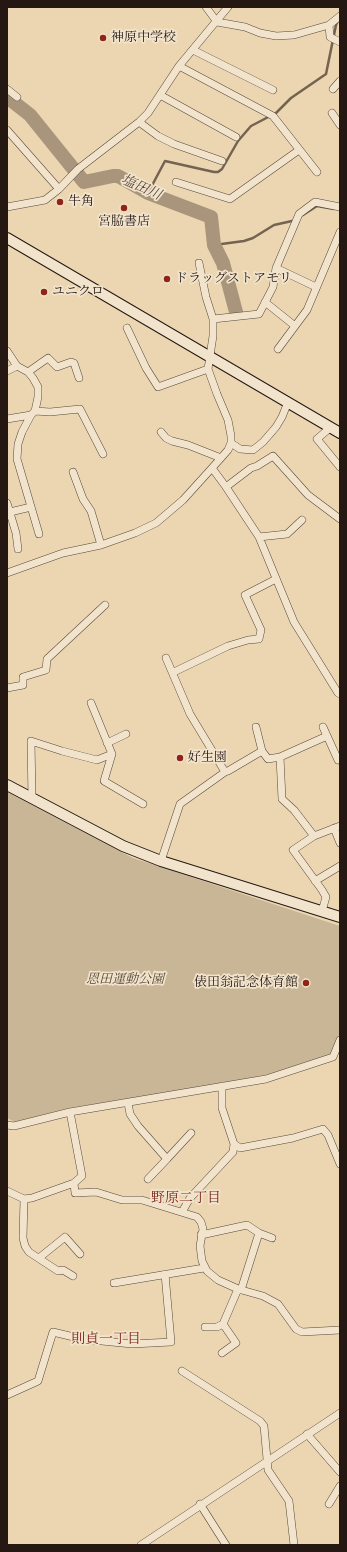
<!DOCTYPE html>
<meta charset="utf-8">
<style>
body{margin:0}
#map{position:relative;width:347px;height:1552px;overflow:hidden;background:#ebd6b1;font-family:"Libre Bodoni",serif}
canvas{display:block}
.frame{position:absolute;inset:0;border:8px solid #251813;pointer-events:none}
</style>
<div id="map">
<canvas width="347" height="1552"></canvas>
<div class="frame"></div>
</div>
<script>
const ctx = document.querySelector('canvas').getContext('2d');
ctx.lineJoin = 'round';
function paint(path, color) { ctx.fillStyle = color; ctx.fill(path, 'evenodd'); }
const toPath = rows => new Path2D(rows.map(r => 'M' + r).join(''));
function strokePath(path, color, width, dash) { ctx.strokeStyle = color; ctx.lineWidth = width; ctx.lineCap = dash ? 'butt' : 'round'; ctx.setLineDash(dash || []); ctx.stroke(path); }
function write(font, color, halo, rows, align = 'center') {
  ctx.font = font + ' "Libre Bodoni","Noto Serif JP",serif'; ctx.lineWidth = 3.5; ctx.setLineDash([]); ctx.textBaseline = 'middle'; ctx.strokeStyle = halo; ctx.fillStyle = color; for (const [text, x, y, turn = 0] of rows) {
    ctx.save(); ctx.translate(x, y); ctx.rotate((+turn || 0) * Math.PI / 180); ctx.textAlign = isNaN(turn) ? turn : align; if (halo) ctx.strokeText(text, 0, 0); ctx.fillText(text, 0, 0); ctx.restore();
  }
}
paint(toPath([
 [7,792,133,858,340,926,340,1032,331,1054,270,1074,221,1084,69,1108,15,1122,7,1118]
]), '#c9b696');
strokePath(toPath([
 [148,193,165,161,214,172,218,172,222,169,238,141,251,126,276,113,291,98,326,74,336,25,338,21],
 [303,215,317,206,334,209],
 [214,245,244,241,253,238,274,225,292,221]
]), '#746351', 2.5);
strokePath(toPath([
 [7,97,30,115,84,182,113,176,118,176,148,193,211,217,214,245,223,263,236,312]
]), '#a8957b', 14);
const street = toPath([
 [206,7,217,22,245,27,260,33,276,36,294,35,329,25,340,16],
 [329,25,330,37,340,42],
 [193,50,273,90],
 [179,66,273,116,317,172],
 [7,89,17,97],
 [333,89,340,81],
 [160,95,236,137],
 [332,113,340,125],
 [139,122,158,136,174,144,222,161],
 [7,130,59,189],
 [176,182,230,199,299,150],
 [7,207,45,200,59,189,78,169,139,122,148,113,179,66,228,7],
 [199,263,206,297,213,319],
 [276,268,316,287],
 [265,302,295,326],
 [127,328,146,368,158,387,208,369],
 [278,349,307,310,340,232],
 [7,351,17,366,28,372,33,378,38,387,38,397,35,411,31,415,22,432,18,444,17,459,39,534],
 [7,371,17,366],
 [28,372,48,358,57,367,71,362,74,363,79,378],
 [35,411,50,412,80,409,103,454],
 [7,419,31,415],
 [331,427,317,439,340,467],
 [161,432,166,438,172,441,188,445,221,458],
 [231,443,240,449,253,450,263,442,276,427,282,417,288,402],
 [212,468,226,487,259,537,294,622,338,693,340,694],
 [73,472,83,499,91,511,101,545],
 [226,487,251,468,257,466,273,456,308,495,340,519],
 [7,503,16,533,18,549],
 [10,512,31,507],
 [259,537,287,534,302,520],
 [7,573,63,553,101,545,135,533,156,523,183,500,212,468,228,450,231,443,231,436,228,420,217,394,208,369,213,336,213,319,259,314,273,287,276,268,299,214,315,202,340,207],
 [166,658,190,714,225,772],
 [176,671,228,646,248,640,259,639,261,630,245,595,276,579],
 [7,688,23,685,23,677,46,670,47,659,105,605],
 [256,727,262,751,268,759,280,757,282,799,294,810,314,836],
 [323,727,338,760],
 [107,743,126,734],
 [112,754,104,781,143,804],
 [280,757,327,736],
 [32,798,31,741,62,751,97,760,112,754,91,703],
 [334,828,340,843],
 [161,861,180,804,225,772,228,771,262,751],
 [315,881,340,866],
 [322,911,326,897,322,890,293,850,314,836,340,826],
 [128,1103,130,1114,138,1126,167,1159,191,1133],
 [7,1125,14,1126,70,1112,266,1079,333,1057,340,1040],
 [234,1144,240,1148,293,1138,323,1129,328,1135,340,1164],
 [148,1179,167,1159],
 [74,1183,75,1193,96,1192,122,1200,142,1200,197,1217,201,1222,203,1229,200,1246,202,1261,207,1271,218,1280,238,1289,263,1296,278,1304,296,1329,302,1332,340,1330],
 [7,1191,24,1199,32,1198,74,1183,82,1176,70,1112],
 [24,1199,23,1238,25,1246,29,1252,58,1271,63,1270,73,1276],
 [182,1212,190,1198,233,1152,234,1144,222,1108,222,1086],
 [201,1235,247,1225,259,1233,272,1238],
 [39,1258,65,1237,80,1254],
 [114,1283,204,1268],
 [241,1290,259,1233],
 [205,1327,217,1327,223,1324,238,1289],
 [222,1353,236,1343,223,1324],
 [182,1371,260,1421,264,1426,268,1470,289,1501,294,1545],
 [7,1395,38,1381,53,1332,82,1339,132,1344,171,1342,165,1274],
 [307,1434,340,1472],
 [200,1504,226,1545],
 [329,1504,340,1486],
 [141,1545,340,1413]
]);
const secondary = toPath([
 [7,238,340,433],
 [7,785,123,846,161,861,340,917]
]);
strokePath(street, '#56483a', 8);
strokePath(secondary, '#251813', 12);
strokePath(street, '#f2e4cc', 7);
strokePath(secondary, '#f2e4cc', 10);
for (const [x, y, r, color] of [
 [103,38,4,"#8f2418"],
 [60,202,4,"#8f2418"],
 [124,208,4,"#8f2418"],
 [167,279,4,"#8f2418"],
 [44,292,4,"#8f2418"],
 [180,758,4,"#8f2418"],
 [306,983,4,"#8f2418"]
]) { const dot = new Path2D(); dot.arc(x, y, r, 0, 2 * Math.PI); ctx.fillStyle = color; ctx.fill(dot); strokePath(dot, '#f2e4cc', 1.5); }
write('13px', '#251813', '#f2e4cc', [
 ["神原中学校",111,38],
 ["牛角",68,202],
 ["宮脇書店",124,222,"center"],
 ["ドラッグストアモリ",175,279],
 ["ユニクロ",52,292],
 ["好生園",188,758],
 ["俵田翁記念体育館",298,983,"right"]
], 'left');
write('italic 13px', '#56473a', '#f2e4cc', [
 ["恩田運動公園",125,980]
]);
write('italic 14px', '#594a3d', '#f2e4cc', [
 ["塩田川",141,188,24]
]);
write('14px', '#7a1f14', '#f2e4cc', [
 ["野原二丁目",186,1199],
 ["則貞一丁目",106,1340]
]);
</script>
